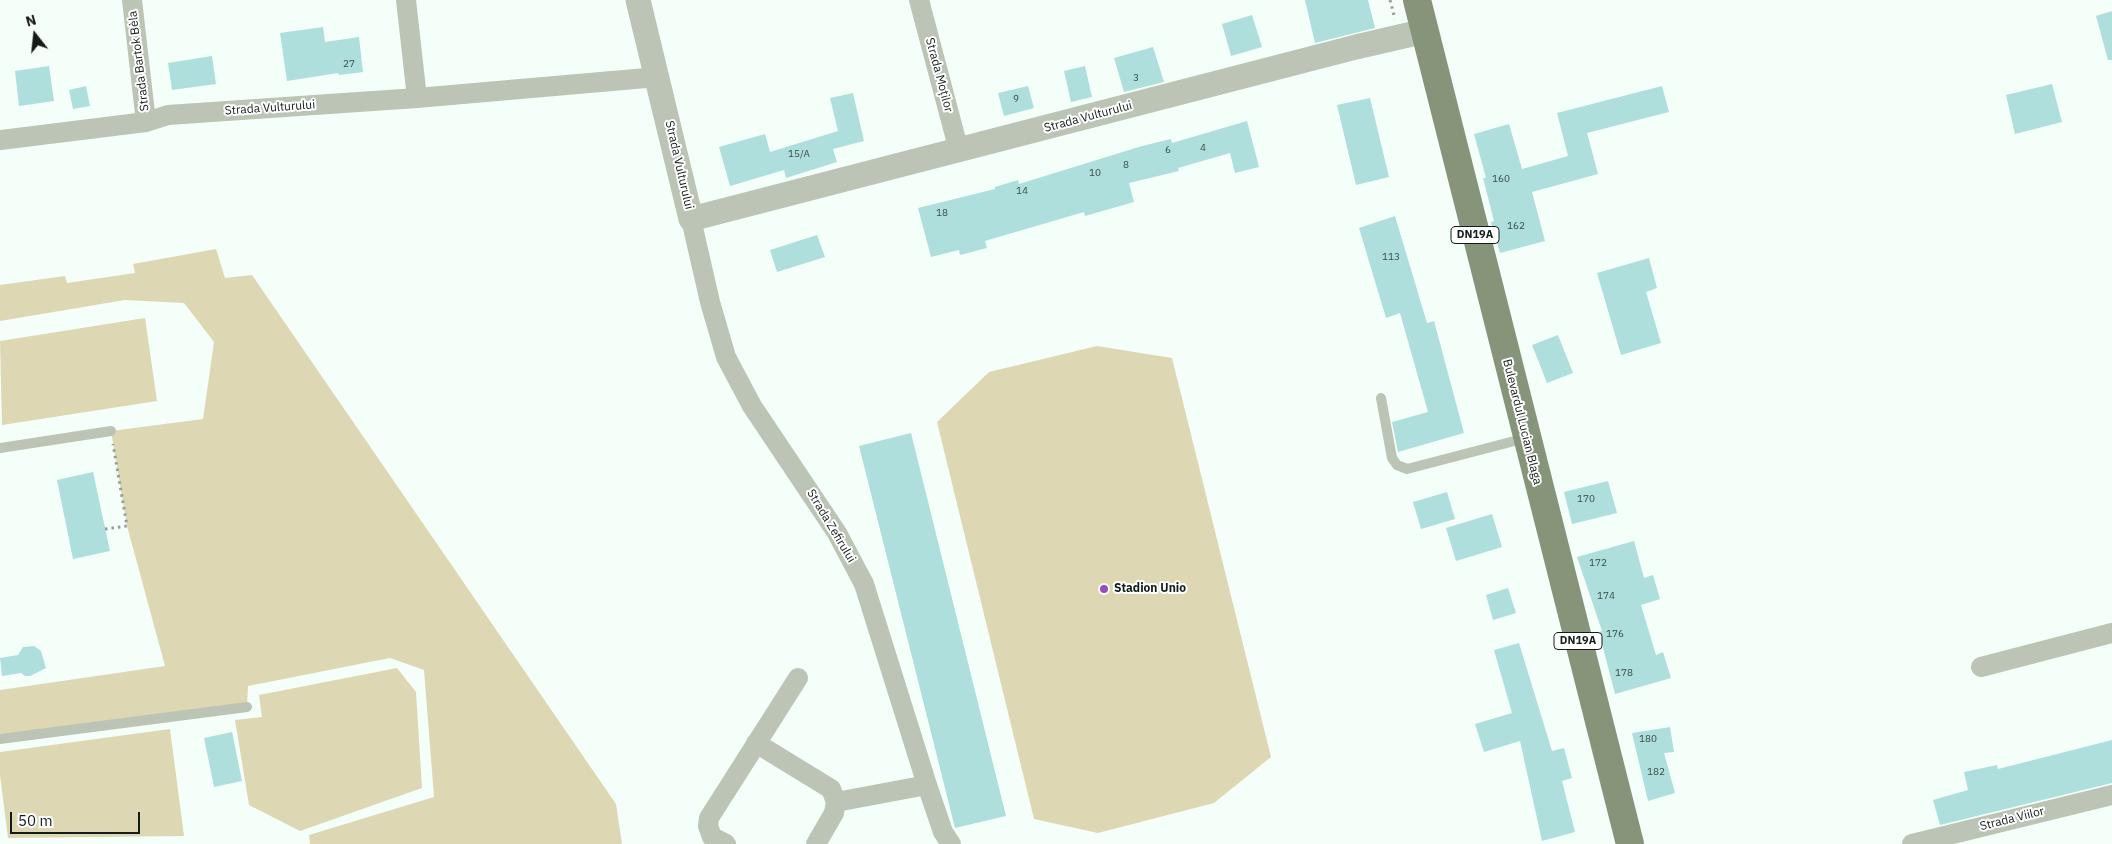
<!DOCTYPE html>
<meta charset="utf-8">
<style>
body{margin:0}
#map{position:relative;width:2112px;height:844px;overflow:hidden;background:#f4fff9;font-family:"IBM Plex Sans",sans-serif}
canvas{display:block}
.north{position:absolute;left:10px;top:10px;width:50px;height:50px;-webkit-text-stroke:4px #fff;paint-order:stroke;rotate:344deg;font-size:14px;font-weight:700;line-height:20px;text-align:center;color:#131c17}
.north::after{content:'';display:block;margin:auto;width:18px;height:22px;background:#131c17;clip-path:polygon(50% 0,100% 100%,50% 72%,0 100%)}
.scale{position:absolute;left:10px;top:812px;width:130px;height:22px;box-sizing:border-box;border:2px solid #131c17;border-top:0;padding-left:6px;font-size:15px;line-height:18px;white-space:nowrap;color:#131c17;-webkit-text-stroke:4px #fff;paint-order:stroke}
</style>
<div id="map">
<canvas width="2112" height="844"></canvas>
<div class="north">N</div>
<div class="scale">50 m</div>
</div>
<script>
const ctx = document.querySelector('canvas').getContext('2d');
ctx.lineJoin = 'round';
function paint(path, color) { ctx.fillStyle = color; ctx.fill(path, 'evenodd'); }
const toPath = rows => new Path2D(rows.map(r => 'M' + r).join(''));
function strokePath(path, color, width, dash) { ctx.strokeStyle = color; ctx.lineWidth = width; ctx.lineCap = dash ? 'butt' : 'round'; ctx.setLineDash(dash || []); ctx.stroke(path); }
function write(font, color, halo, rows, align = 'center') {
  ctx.font = font + ' "IBM Plex Sans",sans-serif'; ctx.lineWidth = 4; ctx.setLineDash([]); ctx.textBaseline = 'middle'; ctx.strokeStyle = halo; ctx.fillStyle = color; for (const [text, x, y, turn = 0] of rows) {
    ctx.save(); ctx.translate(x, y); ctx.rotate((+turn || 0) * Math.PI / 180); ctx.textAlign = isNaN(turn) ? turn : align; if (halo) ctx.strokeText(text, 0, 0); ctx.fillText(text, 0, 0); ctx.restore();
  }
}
paint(toPath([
 [216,249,225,278,252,275,616,804,622,844,310,844,309,835,434,797,424,670,390,658,248,686,247,707,0,739,0,690,165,666,127,526,111,431,203,419,214,342,184,303,125,300,0,321,0,285,65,276,67,283,135,273,133,264],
 [145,318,157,401,2,425,0,341],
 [1097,346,1172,358,1271,757,1214,803,1098,833,1034,819,937,422,989,372],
 [397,668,416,692,422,788,300,831,249,805,235,720,262,717,259,695],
 [170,729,184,836,8,838,0,775,0,752]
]), '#ddd8b3');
paint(toPath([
 [1305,0,1368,0,1375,28,1315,43],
 [2112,11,2112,60,2108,60,2096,16],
 [1252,15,1262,47,1231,56,1222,24],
 [323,27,325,42,359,37,363,72,339,75,338,73,287,81,280,33],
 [1153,47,1164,82,1124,92,1114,58],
 [212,56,216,84,172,90,168,63],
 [49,66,54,101,19,106,15,71],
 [1085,66,1092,97,1071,102,1064,71],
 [2052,84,2062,122,2015,134,2006,95],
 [86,86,90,106,73,109,69,90],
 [1028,86,1034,108,1004,116,998,93],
 [1662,86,1669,112,1587,133,1598,174,1532,192,1545,241,1500,253,1491,222,1494,221,1483,178,1486,178,1474,134,1509,124,1522,169,1568,156,1557,113],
 [853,93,864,141,833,149,837,162,786,178,784,170,730,186,719,147,765,134,770,152,838,131,830,98],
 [1370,98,1389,177,1356,185,1337,105],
 [1247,121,1259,167,1235,173,1230,153,1178,168,1179,171,1129,183,1134,202,1085,216,1084,212,985,241,987,248,960,255,959,250,931,257,918,208,995,189,995,187,1018,180,1019,184,1142,146,1171,139,1172,143],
 [1395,216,1427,323,1434,321,1464,433,1398,452,1392,422,1428,412,1400,313,1386,318,1359,228],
 [817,235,825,257,777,272,770,250],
 [1649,258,1657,288,1646,292,1661,343,1621,355,1597,273],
 [1558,335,1573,373,1547,383,1532,345],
 [911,433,1006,816,955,828,859,446],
 [93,472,110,551,73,559,57,480],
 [1608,481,1617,513,1572,524,1564,492],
 [1447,492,1455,519,1421,529,1413,502],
 [1492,514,1502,547,1456,561,1446,528],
 [1634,541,1644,578,1653,575,1660,599,1641,605,1656,655,1663,652,1671,678,1615,694,1599,632,1602,631,1577,557],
 [1508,588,1516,613,1493,620,1486,595],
 [1519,643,1552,751,1564,748,1572,778,1562,781,1575,832,1542,841,1520,741,1484,752,1475,724,1512,713,1494,650],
 [34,646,41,651,46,668,30,676,25,676,21,673,2,676,0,658,18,655,23,647],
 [1670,727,1674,752,1664,753,1675,793,1648,801,1632,733],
 [232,732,242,781,214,787,204,738],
 [2112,740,2112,783,1940,825,1933,800,1968,790,1964,772,1997,765,1998,769]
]), '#aedfdc');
strokePath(toPath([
 [1390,0,1395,19],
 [105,529,127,526,113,444]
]), '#949e99', 3, [2.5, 4]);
strokePath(toPath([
 [1381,398,1392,458,1397,465,1407,469,1526,438],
 [0,448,111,431],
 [0,739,247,707]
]), '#bcc4b5', 10);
strokePath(toPath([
 [132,0,146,122],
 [406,0,417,98],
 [919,0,959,151],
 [0,140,146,122,168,115,417,98,658,77],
 [691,219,710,302,726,357,752,406,837,533,864,584,927,785,943,832,951,844],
 [1981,667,2112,633],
 [756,743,831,789,836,802],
 [726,844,712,837,708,826,709,818,798,678],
 [816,844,834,813,836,802,927,785],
 [1912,844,2112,795]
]), '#bcc4b5', 20);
strokePath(toPath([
 [638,0,691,219,1356,47,1425,31]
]), '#bcc4b5', 25);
strokePath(toPath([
 [1417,0,1630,844]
]), '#86957a', 28);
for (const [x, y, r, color] of [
 [1104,589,5,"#974bbc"]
]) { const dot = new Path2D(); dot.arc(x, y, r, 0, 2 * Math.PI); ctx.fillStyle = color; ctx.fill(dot); strokePath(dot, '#fff', 2); }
write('10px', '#3a4d48', null, [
 ["27",349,64],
 ["3",1136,78],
 ["9",1016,99],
 ["4",1203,148],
 ["6",1168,150],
 ["15/A",799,154],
 ["8",1126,165],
 ["10",1095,173],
 ["160",1501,179],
 ["14",1022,191],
 ["18",942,213],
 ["162",1516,226],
 ["113",1391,257],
 ["170",1586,499],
 ["172",1598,563],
 ["174",1606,596],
 ["176",1615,634],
 ["178",1624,673],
 ["180",1648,739],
 ["182",1656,772]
]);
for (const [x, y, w] of [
 [1475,235,48],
 [1578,641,48]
]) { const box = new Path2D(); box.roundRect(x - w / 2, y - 8.5, w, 17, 4); ctx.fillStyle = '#fff'; ctx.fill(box); strokePath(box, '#131c17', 1); }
write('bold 11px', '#131c17', null, [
 ["DN19A",1475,235],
 ["DN19A",1578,641]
]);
write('12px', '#131c17', '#fff', [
 ["Strada Bartok Bèla",139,61,-97],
 ["Strada Moților",939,75,75],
 ["Strada Vulturului",270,108,-4],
 ["Strada Vulturului",1088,117,-15],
 ["Strada Vulturului",679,165,77],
 ["Bulevardul Lucian Blaga",1522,422,76],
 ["Strada Zefirului",831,526,59],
 ["Strada Viilor",2012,819,-14]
]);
write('bold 12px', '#131c17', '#fff', [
 ["Stadion Unio",1114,589]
], 'left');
</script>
